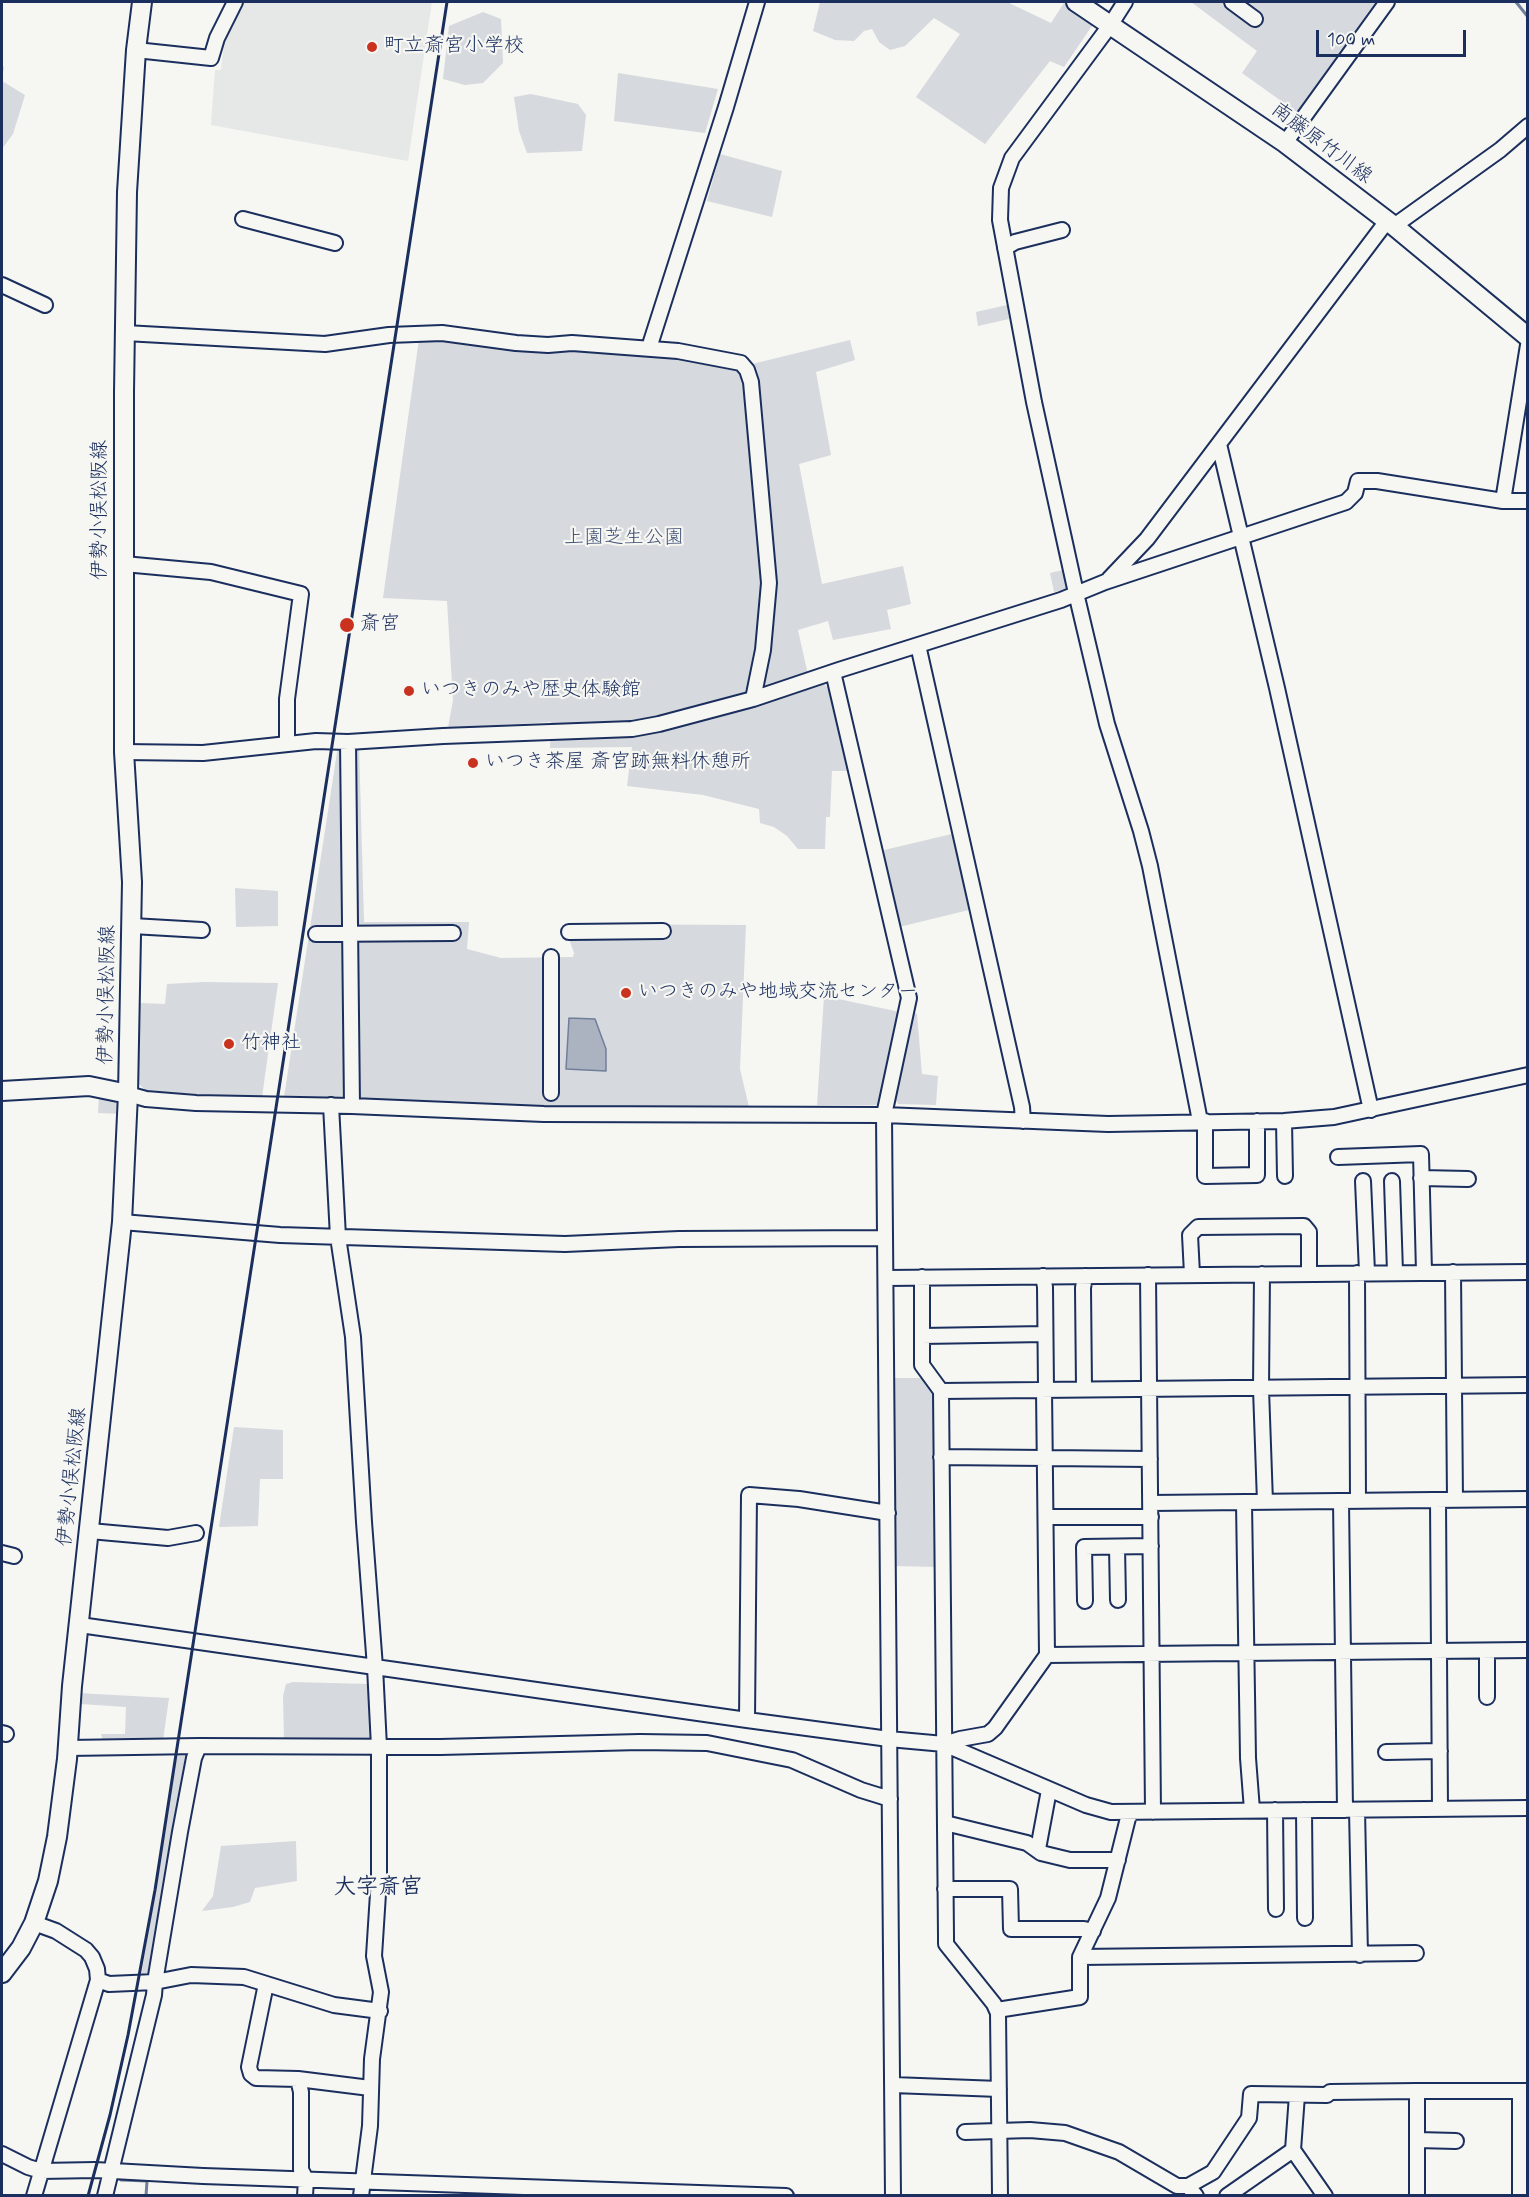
<!DOCTYPE html>
<meta charset="utf-8">
<style>
body{margin:0}
#map{position:relative;width:1529px;height:2197px;overflow:hidden;background:#f6f6f2;font-family:Mynerve,sans-serif}
canvas{display:block}
.frame{position:absolute;inset:0;border:3px solid #1b2f5e;pointer-events:none}
.scale{position:absolute;left:1316px;top:30px;width:150px;height:27px;box-sizing:border-box;border:3px solid #1b2f5e;border-top:0;padding-left:8px;font-size:18px;line-height:21px;white-space:nowrap;color:#1b2f5e;-webkit-text-stroke:4px #f6f6f2;paint-order:stroke}
</style>
<div id="map">
<canvas width="1529" height="2197"></canvas>
<div class="frame"></div>
<div class="scale">100 m</div>
</div>
<script>
const ctx = document.querySelector('canvas').getContext('2d');
ctx.lineJoin = 'round';
function paint(path, color) { ctx.fillStyle = color; ctx.fill(path, 'evenodd'); }
const toPath = rows => new Path2D(rows.map(r => 'M' + r).join(''));
function strokePath(path, color, width, dash) { ctx.strokeStyle = color; ctx.lineWidth = width; ctx.lineCap = dash ? 'butt' : 'round'; ctx.setLineDash(dash || []); ctx.stroke(path); }
function write(font, color, halo, rows, align = 'center') {
  ctx.font = font + ' Mynerve,"Klee One",sans-serif'; ctx.lineWidth = 4.5; ctx.setLineDash([]); ctx.textBaseline = 'middle'; ctx.strokeStyle = halo; ctx.fillStyle = color; for (const [text, x, y, turn = 0] of rows) {
    ctx.save(); ctx.translate(x, y); ctx.rotate((+turn || 0) * Math.PI / 180); ctx.textAlign = isNaN(turn) ? turn : align; if (halo) ctx.strokeText(text, 0, 0); ctx.fillText(text, 0, 0); ctx.restore();
  }
}
paint(toPath([
 [240,2,432,2,408,161,211,125,215,70,221,70,225,33]
]), '#e6e7e7');
paint(toPath([
 [820,2,1007,2,1051,23,1064,3,1094,23,1064,67,1050,61,985,144,916,97,960,34,934,18,905,46,890,50,879,42,872,29,864,31,854,41,835,40,813,31],
 [1191,2,1381,2,1298,113,1242,73,1257,51],
 [483,12,501,19,503,63,483,83,465,85,443,79,449,26],
 [2,66,4,67,2,81,25,95,13,134,2,149],
 [618,73,718,89,705,133,614,121],
 [531,94,578,104,586,115,582,151,527,153,519,131,514,97],
 [720,154,782,171,772,217,707,201],
 [1007,305,1009,319,978,326,976,312],
 [436,338,676,355,740,367,850,340,855,360,816,372,831,455,799,464,822,584,903,566,911,604,887,610,891,629,833,640,828,621,798,630,810,684,823,683,828,688,831,694,850,771,832,771,830,817,826,817,825,849,798,849,787,836,774,827,760,823,759,809,703,795,627,786,632,747,550,748,551,722,448,728,453,700,447,601,383,598,419,339],
 [1063,570,1067,589,1054,592,1050,573],
 [359,744,364,922,469,922,467,949,501,958,573,957,574,953,564,924,746,925,740,1069,749,1107,560,1109,284,1097,338,746],
 [956,833,973,909,899,927,880,851],
 [235,888,278,891,278,926,236,927],
 [203,982,278,983,262,1097,147,1092,138,1083,138,1003,165,1004,167,984],
 [824,996,900,1012,879,1105,817,1105],
 [912,1012,917,1014,922,1074,938,1076,936,1105,898,1104,895,1099],
 [99,1095,122,1098,121,1114,98,1113],
 [893,1378,925,1378,936,1391,937,1567,893,1566],
 [234,1427,283,1430,283,1479,260,1479,258,1526,219,1527],
 [293,1682,368,1684,375,1741,284,1741,283,1696,286,1684],
 [77,1693,169,1698,163,1740,104,1744,101,1734,125,1734,126,1707,81,1704],
 [177,1752,188,1753,151,1972,149,1976,141,1977],
 [296,1841,297,1881,255,1888,250,1902,233,1907,202,1911,213,1896,221,1846]
]), '#d6d9dd');
const water = toPath([
 [569,1018,595,1019,606,1049,606,1071,566,1069,569,1018]
]);
paint(water, '#abb2c0');
strokePath(water, '#717e99', 1.5);
strokePath(toPath([
 [1516,2,1528,17],
 [121,2180,147,2181,146,2196]
]), '#717e99', 3);
const minor = toPath([
 [1125,2,1111,24,1012,158,1001,188,1000,220,1034,402,1076,593,1107,724,1141,831,1150,866,1200,1121],
 [1232,2,1255,19],
 [136,50,211,58,217,38,235,2],
 [1285,143,1387,2],
 [243,219,335,243],
 [1394,226,1500,150,1528,126],
 [1005,248,1015,242,1062,230],
 [2,285,45,305],
 [125,333,325,344,389,335,442,333,516,343,548,345,572,343,678,351,741,363,747,370,751,382,769,583,763,650,753,699],
 [649,348,726,107,757,2],
 [1219,444,1277,688,1371,1110],
 [1503,501,1528,345],
 [124,564,211,572,301,594,287,699,287,744],
 [1109,579,1147,539,1387,221],
 [918,645,1022,1107,1023,1121],
 [833,672,909,998,884,1115,893,2196],
 [348,742,352,1106],
 [124,752,203,753,316,741,348,742,443,736,632,729,659,724,753,699,839,670,1061,600,1105,582,1346,502,1355,493,1358,481,1377,481,1503,501,1528,501],
 [132,926,202,930],
 [569,932,663,931],
 [316,934,453,933],
 [551,957,551,1093],
 [128,1094,146,1099,196,1103,352,1106,544,1114,884,1115,1108,1124,1284,1121,1334,1117,1528,1075],
 [331,1105,338,1237,353,1337,364,1522,375,1667,379,1747,379,1878,374,1956,381,1992,372,2059,370,2126,361,2196],
 [1205,1121,1205,1176,1257,1175,1257,1121],
 [1284,1121,1285,1176],
 [1338,1157,1421,1154,1424,1272],
 [1421,1178,1468,1179],
 [1363,1181,1367,1272],
 [1392,1181,1395,1272],
 [122,1222,280,1235,565,1244,679,1239,885,1238],
 [1453,1272,1455,1500],
 [1357,1273,1358,1501],
 [1192,1274,1190,1235,1198,1227,1304,1226,1309,1232,1309,1274],
 [1262,1274,1261,1389,1265,1502],
 [1148,1275,1153,1812],
 [1043,1276,1045,1287,1046,1389],
 [922,1277,922,1365,941,1391,946,1937,946,1944,994,2004,998,2013,1000,2196],
 [886,1278,1528,1272],
 [922,1336,1045,1334],
 [1084,1388,1083,1288,1085,1276],
 [941,1391,1528,1385],
 [941,1457,1150,1459],
 [1438,1500,1440,1809],
 [1341,1501,1345,1810],
 [1151,1503,1528,1499],
 [1244,1503,1248,1758,1252,1810],
 [1047,1517,1151,1517],
 [90,1531,168,1538,196,1533],
 [1117,1547,1118,1600],
 [2,1553,14,1556],
 [1085,1601,1084,1547,1151,1546],
 [80,1625,747,1720,889,1739,944,1744,1086,1805,1111,1812,1528,1808],
 [1487,1651,1487,1697],
 [1047,1655,1528,1650],
 [747,1720,749,1495,799,1499,888,1513],
 [2,1733,6,1734],
 [944,1744,960,1739,988,1734,995,1728,1047,1655,1044,1389],
 [68,1748,199,1746,440,1747,640,1742,707,1743,792,1760,861,1790,890,1799],
 [1386,1752,1440,1751],
 [1275,1810,1276,1909],
 [1304,1810,1305,1918],
 [1357,1810,1360,1955],
 [945,1823,1027,1843,1041,1853,1070,1860,1118,1860],
 [1038,1849,1049,1790],
 [945,1889,1010,1889,1011,1929,1084,1929,1093,1931],
 [34,1923,56,1931,86,1950,92,1957,97,1969,98,1980,109,1984,155,1982,191,1975,244,1977,334,2005,380,2011],
 [1080,1957,1416,1953],
 [266,1984,249,2067,251,2074,256,2078,298,2079],
 [997,2010,1080,1997,1080,1957,1108,1898,1128,1818,1132,1812],
 [893,2085,999,2089],
 [1520,2092,1520,2196],
 [965,2132,1030,2130,1065,2133,1119,2152,1177,2186,1188,2186,1196,2196],
 [1418,2140,1456,2141],
 [1293,2150,1325,2196],
 [2,2154,28,2167,41,2171,95,2170,203,2176,786,2196],
 [1188,2186,1213,2172,1249,2118,1251,2094,1327,2095,1330,2092,1417,2091,1528,2091],
 [34,2196,98,1980],
 [105,2196,154,1995,155,1982,180,1832,194,1758,199,1746],
 [305,2196,306,2179,301,2170,301,2092,298,2079,370,2088],
 [1227,2196,1293,2150,1297,2095],
 [1417,2196,1417,2091]
]);
const major = toPath([
 [1076,2,1285,143,1394,226,1528,337],
 [2,1091,89,1086,128,1094],
 [2,1973,21,1948,34,1923,48,1881,57,1837,67,1759,72,1686,122,1222,128,1094,132,882,124,752,124,392,127,192,136,50,142,2]
]);
strokePath(minor, '#1b2f5e', 18);
strokePath(major, '#1b2f5e', 22);
strokePath(minor, '#f6f6f2', 14);
strokePath(major, '#f6f6f2', 18);
strokePath(toPath([
 [88,2196,110,2115,128,2035,155,1890,447,2]
]), '#1b2f5e', 3);
for (const [x, y, r, color] of [
 [372,47,6,"#c8321e"],
 [347,625,8,"#c8321e"],
 [409,691,6,"#c8321e"],
 [473,763,6,"#c8321e"],
 [626,993,6,"#c8321e"],
 [229,1044,6,"#c8321e"]
]) { const dot = new Path2D(); dot.arc(x, y, r, 0, 2 * Math.PI); ctx.fillStyle = color; ctx.fill(dot); strokePath(dot, '#f6f6f2', 2); }
write('20px', '#1b2f5e', '#f6f6f2', [
 ["町立斎宮小学校",384,47],
 ["斎宮",360,625],
 ["いつきのみや歴史体験館",421,691],
 ["いつき茶屋 斎宮跡無料休憩所",485,763],
 ["いつきのみや地域交流センター",638,993],
 ["竹神社",241,1044]
], 'left');
write('20px', '#1b2f5e', '#f6f6f2', [
 ["南藤原竹川線",1321,144,37],
 ["伊勢小俣松阪線",101,510,-90],
 ["伊勢小俣松阪線",108,995,-89],
 ["伊勢小俣松阪線",73,1477,-84]
]);
write('20px', '#405177', '#f6f6f2', [
 ["上園芝生公園",624,539]
]);
write('bold 22px', '#1b2f5e', '#f6f6f2', [
 ["大字斎宮",378,1888]
]);
</script>
